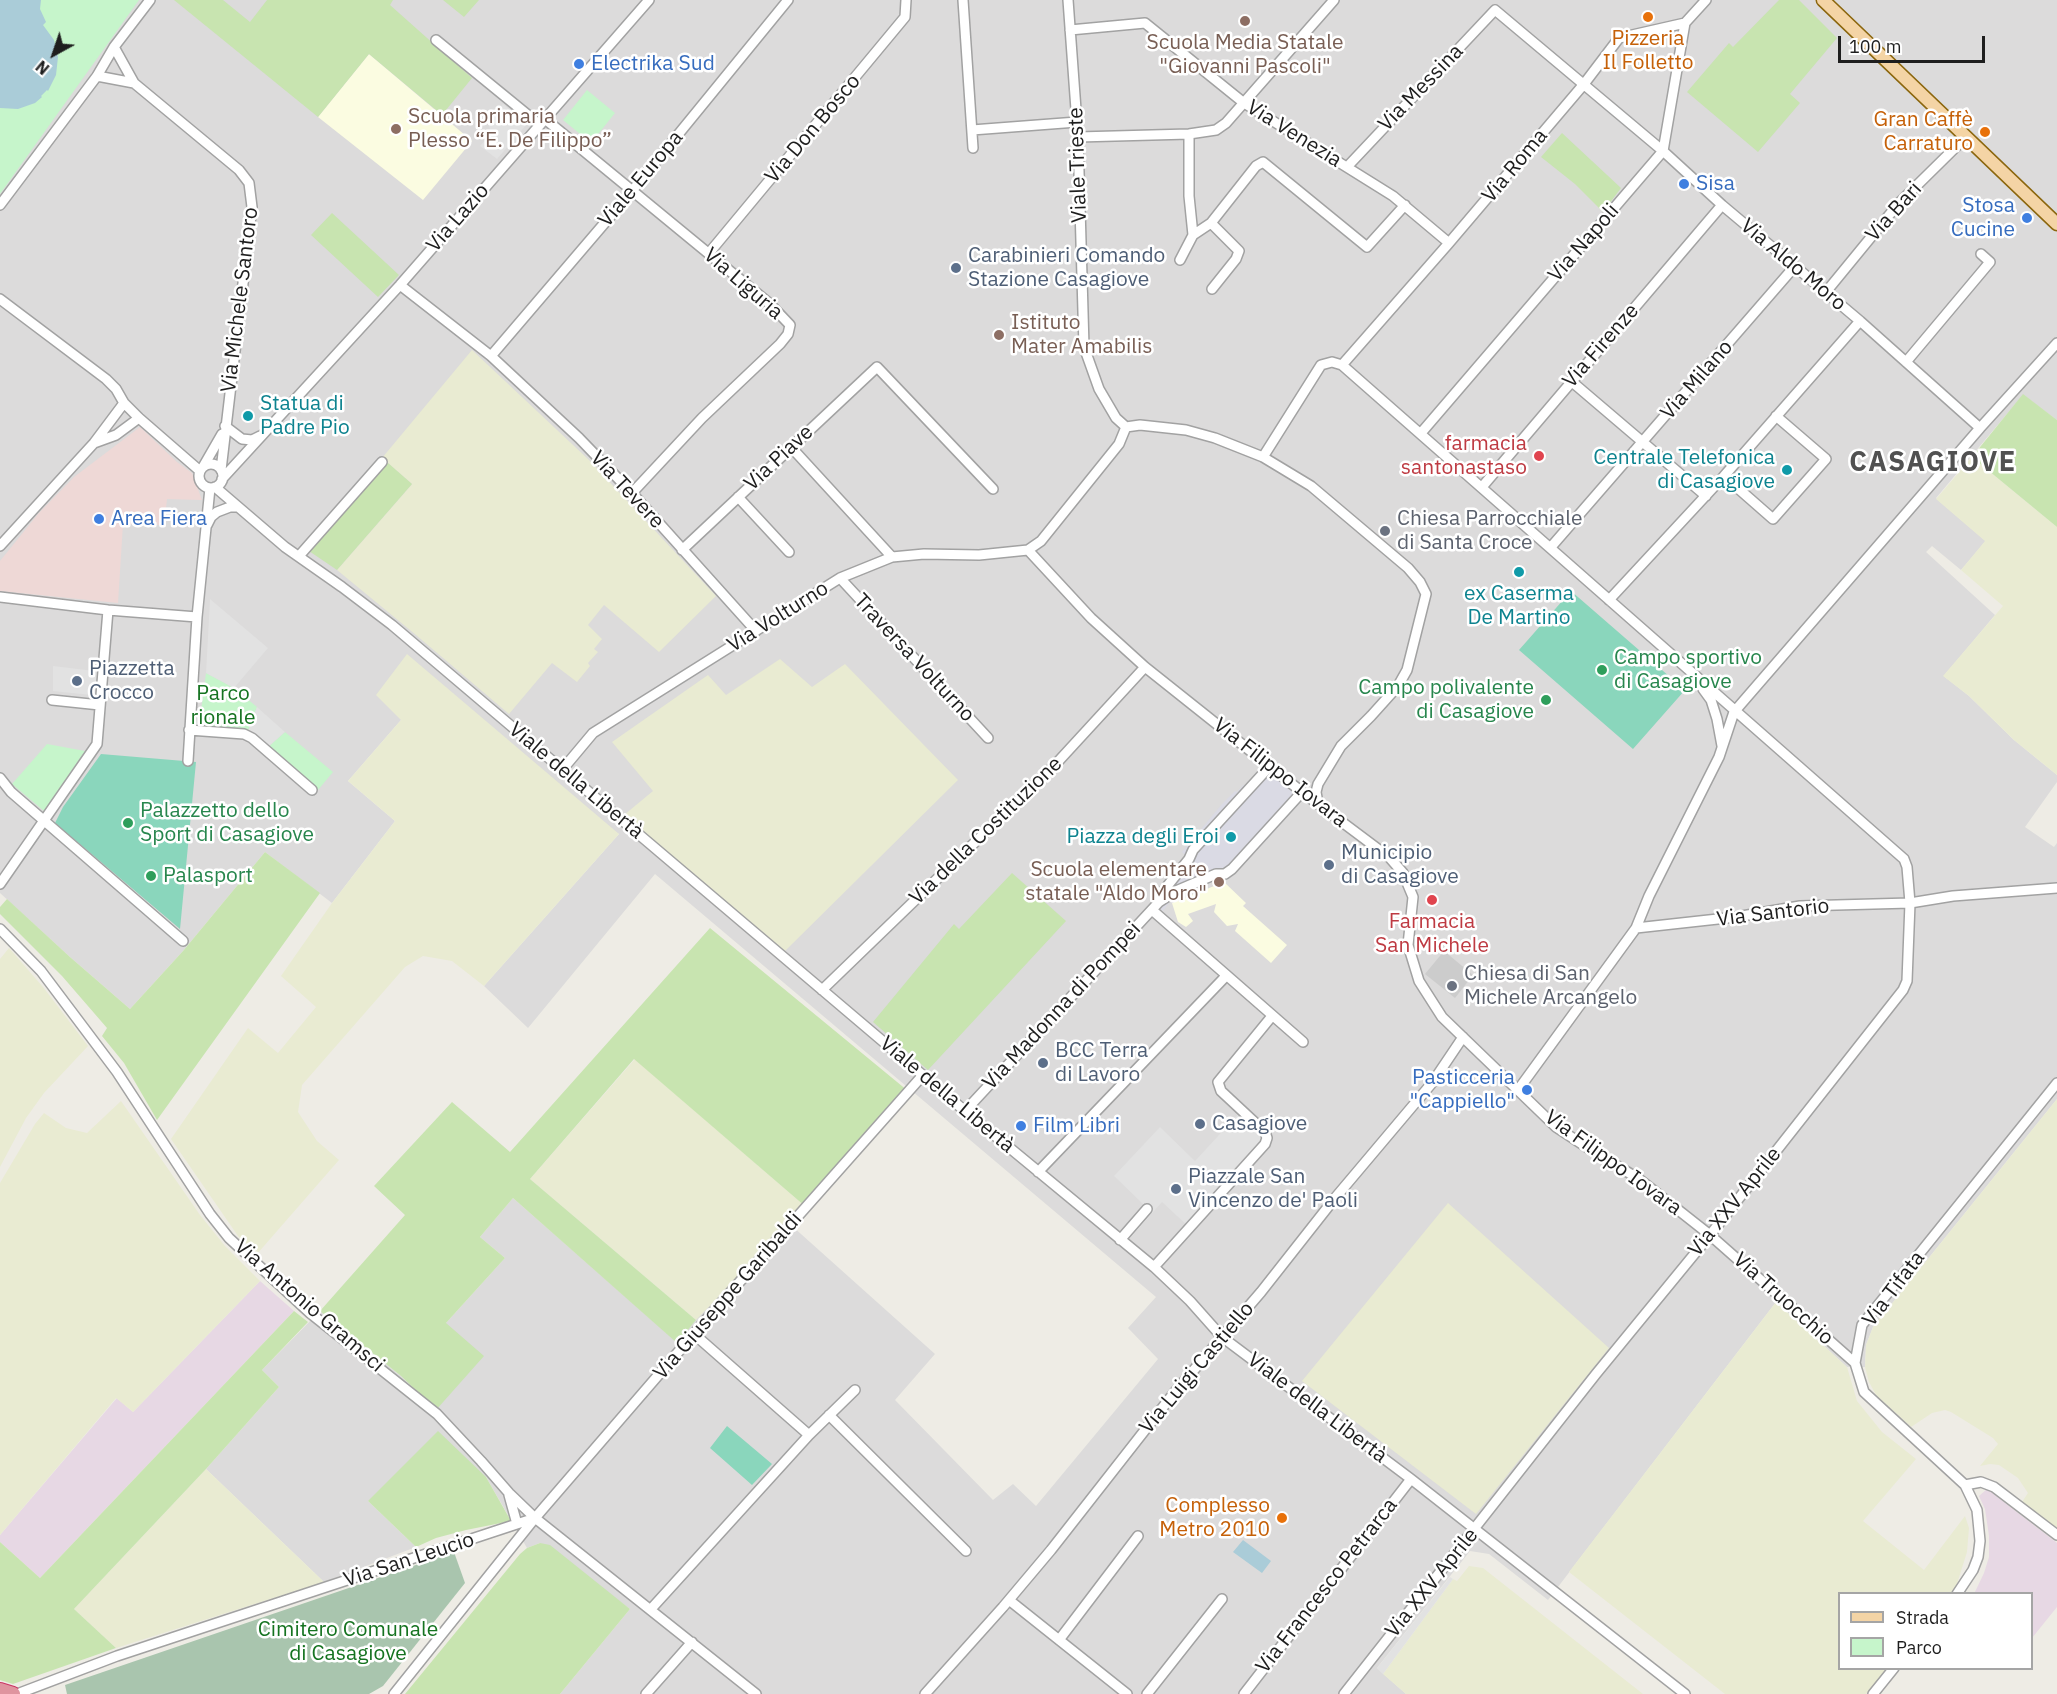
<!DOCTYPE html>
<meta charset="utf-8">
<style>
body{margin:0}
#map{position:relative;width:2057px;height:1694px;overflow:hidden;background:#eeece5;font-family:"IBM Plex Sans",sans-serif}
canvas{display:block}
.legend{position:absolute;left:1838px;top:1592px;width:195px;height:78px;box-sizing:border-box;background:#fff;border:2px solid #a5a5a5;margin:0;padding:8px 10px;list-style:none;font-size:18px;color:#1e1e1e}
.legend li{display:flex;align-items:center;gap:12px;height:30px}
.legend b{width:30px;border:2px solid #a5a5a5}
.north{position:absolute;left:24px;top:24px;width:60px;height:60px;-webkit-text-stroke:4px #fff;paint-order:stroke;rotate:220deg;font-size:16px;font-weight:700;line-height:24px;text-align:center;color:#1e1e1e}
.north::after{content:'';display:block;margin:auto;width:21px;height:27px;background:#1e1e1e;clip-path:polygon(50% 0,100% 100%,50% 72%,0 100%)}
.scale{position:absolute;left:1838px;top:36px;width:147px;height:27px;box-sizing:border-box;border:3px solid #1e1e1e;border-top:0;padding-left:8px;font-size:18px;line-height:21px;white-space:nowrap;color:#1e1e1e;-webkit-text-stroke:4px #fff;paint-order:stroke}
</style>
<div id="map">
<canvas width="2057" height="1694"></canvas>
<ul class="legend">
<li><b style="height:8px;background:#f4d4a5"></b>Strada</li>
<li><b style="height:16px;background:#c6f5cb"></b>Parco</li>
</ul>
<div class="north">N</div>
<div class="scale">100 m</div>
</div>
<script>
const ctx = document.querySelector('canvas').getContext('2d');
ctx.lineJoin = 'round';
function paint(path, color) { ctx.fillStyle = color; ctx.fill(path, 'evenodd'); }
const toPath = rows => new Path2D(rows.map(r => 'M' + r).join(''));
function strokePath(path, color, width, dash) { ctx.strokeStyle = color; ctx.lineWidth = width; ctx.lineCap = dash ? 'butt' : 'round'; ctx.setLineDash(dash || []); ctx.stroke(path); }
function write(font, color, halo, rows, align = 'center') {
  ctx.font = font + ' "IBM Plex Sans",sans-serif'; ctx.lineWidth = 5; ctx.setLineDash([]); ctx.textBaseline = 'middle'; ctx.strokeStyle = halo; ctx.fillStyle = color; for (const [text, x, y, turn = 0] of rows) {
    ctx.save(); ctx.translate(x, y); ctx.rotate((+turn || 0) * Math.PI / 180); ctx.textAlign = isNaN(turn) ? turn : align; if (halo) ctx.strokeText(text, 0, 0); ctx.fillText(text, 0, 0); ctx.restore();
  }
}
paint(toPath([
 [0,0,2057,0,2057,420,2023,395,1936,498,1986,541,1961,570,1932,546,1926,552,1995,615,1944,676,1969,696,2014,740,2057,775,2057,782,2025,827,2054,847,2057,843,2057,1099,1873,1327,1866,1345,1865,1367,1847,1367,1776,1302,1548,1600,1489,1554,1470,1551,1377,1668,1406,1694,560,1694,630,1609,540,1543,527,1548,486,1477,368,1501,416,1547,324,1582,206,1469,279,1387,262,1370,320,1311,401,1376,435,1409,446,1323,505,1258,480,1237,513,1198,677,1342,782,1217,935,1354,895,1400,993,1500,1013,1484,1036,1506,1158,1359,1128,1328,1156,1297,655,874,528,1028,484,986,619,834,401,720,348,781,395,821,332,903,265,852,183,951,130,1009,70,957,0,893]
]), '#dcdbdb');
paint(toPath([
 [140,427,177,462,192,473,202,500,167,499,164,525,123,524,118,603,0,591,0,561,38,514,74,477]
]), '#eed8d6');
paint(toPath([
 [260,1281,294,1311,40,1578,0,1542,0,1535,117,1398,133,1412],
 [1987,1489,2057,1543,2057,1607,2032,1638,2032,1594,1974,1594,1984,1573,1989,1557,1989,1536,1985,1509,1979,1496]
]), '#e7d8e4');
paint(toPath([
 [369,54,472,141,423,200,318,117],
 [1224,882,1246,903,1243,906,1287,945,1271,963,1235,931,1238,924,1227,926,1214,912,1216,904,1188,914,1193,921,1186,927,1178,922,1172,903]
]), '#fbfce1');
paint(toPath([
 [1444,951,1473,975,1455,998,1425,974]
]), '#ccc');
paint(toPath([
 [472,350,589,460,716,596,659,652,604,605,588,625,602,639,594,649,598,652,588,663,590,666,577,682,552,663,509,714,416,635,337,570,412,484,382,458],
 [1972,457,2057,527,2057,775,2014,740,1969,696,1943,676,2003,606,1961,570,1985,541,1936,499],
 [407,654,619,834,484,986,452,961,423,956,405,967,302,1085,298,1112,317,1141,339,1160,257,1254,238,1236,171,1139,248,1028,278,1053,316,1007,281,976,332,903,395,821,348,781,401,720,376,695],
 [780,659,812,687,845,664,958,780,785,951,624,815,653,791,612,742,708,675,726,695],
 [9,948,43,987,88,1046,44,1093,26,1118,0,1167,0,959],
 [635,1059,806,1207,696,1320,530,1179],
 [2057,1099,2057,1528,2022,1502,2028,1493,2018,1478,1999,1465,1990,1464,1980,1466,1998,1444,1993,1438,1951,1412,1945,1410,1932,1413,1911,1427,1876,1395,1869,1382,1865,1367,1866,1345,1873,1327],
 [121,1101,200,1215,225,1246,260,1281,133,1412,116,1398,0,1535,0,1183,35,1124,44,1113,66,1128,87,1133],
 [1448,1203,1609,1348,1476,1514,1302,1381],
 [1776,1302,1847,1367,1857,1401,1882,1432,1916,1459,1863,1521,1924,1570,1965,1516,1969,1528,1967,1552,1956,1587,1951,1593,1840,1594,1840,1668,1888,1669,1866,1694,1725,1694,1569,1572],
 [206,1469,324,1582,116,1648,74,1609],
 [1469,1566,1483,1568,1643,1694,1406,1694,1383,1674,1453,1579,1457,1581]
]), '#e9ebd2');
paint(toPath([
 [174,0,223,0,250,22,267,0,393,0,390,5,472,78,442,115,369,54,318,117],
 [443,0,479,0,464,17],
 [1779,0,1799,0,1837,38,1790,94,1800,103,1758,152,1687,92,1729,43,1733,47],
 [1562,133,1621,188,1603,212,1575,184,1541,157],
 [332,213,399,275,378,297,311,235],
 [2023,394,2057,420,2057,527,1972,457],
 [388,463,412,484,337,570,309,551],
 [265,852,320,893,157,1120,124,1063,102,1036,107,1028,62,976,0,914,0,907,7,899,70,957,130,1009,183,951],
 [1012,873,1066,921,928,1070,873,1022,954,924,959,929],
 [710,928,908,1091,806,1207,634,1059,530,1179,696,1320,677,1343,513,1198,480,1237,505,1258,446,1323,484,1356,436,1410,401,1376,320,1311,405,1215,374,1186,452,1102,510,1152],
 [294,1311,308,1322,262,1370,279,1387,206,1469,74,1609,116,1648,13,1684,0,1680,0,1542,40,1578],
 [438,1431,486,1477,511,1521,466,1530,436,1538,416,1547,368,1501],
 [540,1543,550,1545,630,1609,560,1694,405,1694,520,1554,527,1548]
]), '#c8e4b0');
paint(toPath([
 [454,1552,465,1583,383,1686,369,1694,67,1694,65,1685]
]), '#a9c5ae');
paint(toPath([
 [0,0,139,0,0,194],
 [587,90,615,113,591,143,563,120],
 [206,673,234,688,257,707,248,731,199,726],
 [285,732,333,772,318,790,268,747],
 [47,744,85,751,44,811,12,784]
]), '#c6f5cb');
paint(toPath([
 [1571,591,1685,690,1633,749,1519,650],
 [101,754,196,762,180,929,55,823,63,807],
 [727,1426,772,1464,752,1485,710,1448]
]), '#8ad6bc');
paint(toPath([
 [503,104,527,124,497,159,480,146,491,133,488,121],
 [210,599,268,648,234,688,206,673],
 [53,666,103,672,101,696,53,691],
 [257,707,285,732,268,747,248,731],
 [1242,1110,1267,1138,1190,1228,1162,1202,1125,1244,1115,1236,1144,1205,1114,1176,1160,1127,1195,1161],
 [1450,1577,1453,1579,1383,1674,1377,1668]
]), '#e2e2e2');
paint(toPath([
 [1263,768,1302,798,1272,834,1230,878,1210,883,1210,879,1177,892,1163,911,1152,901,1187,857,1182,852,1222,804,1235,791,1237,792,1243,785,1246,786]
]), '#dadae4');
paint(toPath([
 [0,0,41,0,40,9,46,22,43,25,54,40,58,57,56,75,48,91,47,90,41,96,42,97,35,103,18,109,0,108],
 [1243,1540,1271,1561,1262,1573,1233,1552]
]), '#aaccd8');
const minor = toPath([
 [963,0,973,148],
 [1068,0,1078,137,1084,347,1099,389,1116,418,1126,427],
 [1070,30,1145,23,1244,103,1393,196,1449,243],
 [436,40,540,125],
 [114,47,134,83],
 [97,76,134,83,239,170,249,183,252,207,221,470],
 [545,119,770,304,790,325,788,334,780,344,702,418,632,493],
 [972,130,1077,122],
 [1189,134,1189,196,1193,235],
 [1078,137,1189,134,1216,130,1226,123,1334,0],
 [1347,167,1495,10,1663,151,1722,205,1860,321,1980,428],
 [0,205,97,76,114,47,150,0],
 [1211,223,1239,251,1236,259,1212,289],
 [709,253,905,17,906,0],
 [1180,260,1193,235,1211,223,1256,166,1263,162,1367,247,1405,205],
 [400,285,491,356,579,438,632,493,756,631],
 [1826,292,1899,203,1966,137],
 [0,299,106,379,116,389,124,403,139,418,200,471],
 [491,356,632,191,788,0],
 [1906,362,1990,262,1981,254],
 [1342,365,1449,243,1584,84,1619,38,1685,23,1706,0],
 [1571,381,1706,496],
 [225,426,242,439,252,440,260,436],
 [1126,427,1140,425,1186,430,1215,438,1263,457,1311,486,1408,568,1420,582,1426,594,1407,670,1398,686,1371,716,1341,746,1318,784,1316,792,1318,803],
 [1421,433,1663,151,1685,23],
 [94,443,116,435,139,418],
 [791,447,892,557],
 [1263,457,1321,365,1332,362,1342,365,1904,859,1907,867,1910,903,1907,981,1903,990,1710,1235,1596,1374,1344,1694],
 '199 476a12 12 0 1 1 24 0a12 12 0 1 1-24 0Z',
 [203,467,222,434],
 [1724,476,1773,519,1826,459,1776,416],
 [222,479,400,285,649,0],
 [215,487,285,547,342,587,392,625,965,1111,1154,1267,1190,1301,1222,1337,1411,1479,1685,1694],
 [1482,487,1722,205],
 [738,497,789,552],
 [207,525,211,517,217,512,230,507,238,507],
 [0,546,94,443,124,403],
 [1551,547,1795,266],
 [682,550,877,367,993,489],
 [1028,550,1091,618,1145,667,1302,792,1390,858,1403,873,1413,897,1408,945,1419,981,1442,1017,1556,1127,1591,1150,1639,1179,1710,1235,1855,1363],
 [1028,550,1041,541,1119,444,1126,427],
 [299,556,382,462],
 [840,578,988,738],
 [0,597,108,610,197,617],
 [1609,600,1724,476,1860,321],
 [1703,689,1711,700,1717,719,1722,746],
 [52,700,100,705],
 [189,730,244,734,252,738,312,790],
 [188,761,197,617,210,488],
 [1270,766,1193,850,1189,859,1160,895,1159,902,1176,891,1216,874,1225,874,1232,869,1302,792],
 [562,770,593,733,840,578,892,557,924,554,979,555,1028,550],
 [0,778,11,792,183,941],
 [0,884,97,744,108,610],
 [1152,910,1303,1042],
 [1636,928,1736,917,1800,906,1910,903,1953,896,2057,888],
 [0,929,41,971,117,1072,210,1214,229,1238,310,1313,437,1414,481,1461,509,1493,535,1518,756,1694],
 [822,990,1054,766,1145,667],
 [1518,1090,1636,928,1649,896,1719,757,1734,712,1980,428,2057,343],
 [965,1111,1159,902],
 [1038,1172,1226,976],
 [1120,1240,1147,1209],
 [1154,1267,1265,1144,1267,1138,1265,1132,1221,1091,1218,1082,1272,1016],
 [694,1334,809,1435,855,1390],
 [829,1415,966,1551],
 [1965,1485,1981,1482,1994,1487,2057,1535],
 [509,1495,517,1524],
 [1957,1594,1973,1570,1978,1557,1980,1541,1977,1510,1965,1485,1864,1392,1855,1363,1862,1325,2057,1083],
 [1009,1600,1127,1694],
 [651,1609,809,1435],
 [1059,1640,1138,1536],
 [17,1694,117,1656,535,1518],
 [394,1694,535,1518,705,1321,923,1075],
 [646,1694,692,1642],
 [925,1694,1003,1607,1051,1550,1174,1393,1261,1292,1335,1198,1432,1083,1463,1037],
 [1147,1694,1222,1599],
 [1244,1694,1411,1479],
 [1873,1694,1894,1668]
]);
const major = toPath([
 [1823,0,2057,224]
]);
const highway = toPath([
 [0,1690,13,1694]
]);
strokePath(minor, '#a2a2a2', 12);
strokePath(major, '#8b660d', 15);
strokePath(highway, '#cb3463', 16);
strokePath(minor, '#fff', 9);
strokePath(major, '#f4d4a5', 12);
strokePath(highway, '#df949f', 14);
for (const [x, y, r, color] of [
 [1648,17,6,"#e8710a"],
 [1245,21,6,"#8d6e63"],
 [579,64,6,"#3f7fe0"],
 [396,129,6,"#8d6e63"],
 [1985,132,6,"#e8710a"],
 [1684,184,6,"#3f7fe0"],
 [2027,218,6,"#3f7fe0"],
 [956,268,6,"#5c6f8a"],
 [999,335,6,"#8d6e63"],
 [248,416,6,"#0f9aa8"],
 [1539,456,6,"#e0444e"],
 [1787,470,6,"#0f9aa8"],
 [99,519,6,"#3f7fe0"],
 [1385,531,6,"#6b7280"],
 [1519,572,6,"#0f9aa8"],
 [1602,670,6,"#2e9e5b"],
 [77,681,6,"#5c6f8a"],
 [1546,700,6,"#2e9e5b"],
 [128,823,6,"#2e9e5b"],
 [1231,837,6,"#0f9aa8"],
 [1329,865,6,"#5c6f8a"],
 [151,876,6,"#2e9e5b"],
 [1219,882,6,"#8d6e63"],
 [1432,900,6,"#e0444e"],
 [1452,986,6,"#6b7280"],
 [1043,1063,6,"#5c6f8a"],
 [1527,1090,6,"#3f7fe0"],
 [1200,1124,6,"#5c6f8a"],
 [1021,1126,6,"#3f7fe0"],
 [1176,1189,6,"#5c6f8a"],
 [1282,1518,6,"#e8710a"]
]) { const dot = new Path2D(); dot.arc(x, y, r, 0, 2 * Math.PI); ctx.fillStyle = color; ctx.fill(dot); strokePath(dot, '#fff', 2); }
write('21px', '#c56008', '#fff', [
 ["Pizzeria",1648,39,"center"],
 ["Il Folletto",1648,63,"center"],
 ["Gran Caffè",1973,120],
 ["Carraturo",1973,144],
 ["Complesso",1270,1506],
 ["Metro 2010",1270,1530]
], 'right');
write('21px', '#785e54', '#fff', [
 ["Scuola Media Statale",1245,43,"center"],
 ["\"Giovanni Pascoli\"",1245,67,"center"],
 ["Scuola primaria",408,117],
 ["Plesso “E. De Filippo”",408,141],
 ["Istituto",1011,323],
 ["Mater Amabilis",1011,347],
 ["Scuola elementare",1207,870,"right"],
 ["statale \"Aldo Moro\"",1207,894,"right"]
], 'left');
write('21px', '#366cbe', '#fff', [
 ["Electrika Sud",591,64],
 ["Sisa",1696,184],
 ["Stosa",2015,206,"right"],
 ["Cucine",2015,230,"right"],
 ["Area Fiera",111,519],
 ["Pasticceria",1515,1078,"right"],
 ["\"Cappiello\"",1515,1102,"right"],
 ["Film Libri",1033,1126]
], 'left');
write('21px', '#1e1e1e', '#fff', [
 ["Via Messina",1421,88,-46],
 ["Via Don Bosco",813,129,-50],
 ["Via Venezia",1294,134,32],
 ["Viale Trieste",1078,165,-92],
 ["Via Roma",1515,166,-50],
 ["Viale Europa",641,179,-50],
 ["Via Bari",1894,212,-48],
 ["Via Lazio",458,218,-49],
 ["Via Napoli",1584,243,-49],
 ["Via Aldo Moro",1793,265,40],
 ["Via Liguria",743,284,41],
 ["Via Michele Santoro",240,300,-83],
 ["Via Firenze",1601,346,-49],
 ["Via Milano",1697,380,-49],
 ["Via Piave",779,458,-43],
 ["Via Tevere",627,490,47],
 ["Via Volturno",778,617,-32],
 ["Traversa Volturno",914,658,47],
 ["Via Filippo Iovara",1280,773,38],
 ["Viale della Libertà",576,781,40],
 ["Via della Costituzione",986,831,-44],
 ["Via Santorio",1773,913,-7],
 ["Via Madonna di Pompei",1062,1006,-47],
 ["Viale della Libertà",947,1095,40],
 ["Via Filippo Iovara",1613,1163,36],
 ["Via XXV Aprile",1735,1202,-51],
 ["Via Tifata",1894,1289,-53],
 ["Via Giuseppe Garibaldi",728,1296,-49],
 ["Via Truocchio",1783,1299,42],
 ["Via Antonio Gramsci",309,1306,41],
 ["Via Luigi Castiello",1197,1368,-50],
 ["Viale della Libertà",1317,1408,37],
 ["Via San Leucio",409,1560,-18],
 ["Via XXV Aprile",1432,1583,-51],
 ["Via Francesco Petrarca",1327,1586,-52]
]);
write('21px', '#4e5e75', '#fff', [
 ["Carabinieri Comando",968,256],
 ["Stazione Casagiove",968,280],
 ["Piazzetta",89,669],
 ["Crocco",89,693],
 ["Municipio",1341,853],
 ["di Casagiove",1341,877],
 ["BCC Terra",1055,1051],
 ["di Lavoro",1055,1075],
 ["Casagiove",1212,1124],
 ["Piazzale San",1188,1177],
 ["Vincenzo de' Paoli",1188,1201]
], 'left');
write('21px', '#0d838f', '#fff', [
 ["Statua di",260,404,"left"],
 ["Padre Pio",260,428,"left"],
 ["Centrale Telefonica",1775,458],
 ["di Casagiove",1775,482],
 ["ex Caserma",1519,594,"center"],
 ["De Martino",1519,618,"center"],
 ["Piazza degli Eroi",1219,837]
], 'right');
write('21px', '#be3a42', '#fff', [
 ["farmacia",1527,444],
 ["santonastaso",1527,468],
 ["Farmacia",1432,922,"center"],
 ["San Michele",1432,946,"center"]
], 'right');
write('21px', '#5b616d', '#fff', [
 ["Chiesa Parrocchiale",1397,519],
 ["di Santa Croce",1397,543],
 ["Chiesa di San",1464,974],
 ["Michele Arcangelo",1464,998]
], 'left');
write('21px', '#27864d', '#fff', [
 ["Campo sportivo",1614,658],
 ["di Casagiove",1614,682],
 ["Campo polivalente",1534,688,"right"],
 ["di Casagiove",1534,712,"right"],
 ["Palazzetto dello",140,811],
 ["Sport di Casagiove",140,835],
 ["Palasport",163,876]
], 'left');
write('21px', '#157320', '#fff', [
 ["Parco",223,694],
 ["rionale",223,718],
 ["Cimitero Comunale",348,1630],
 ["di Casagiove",348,1654]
]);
ctx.letterSpacing = '1.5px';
write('bold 27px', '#515151', '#fff', [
 ["CASAGIOVE",1933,463]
]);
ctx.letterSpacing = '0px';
</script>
